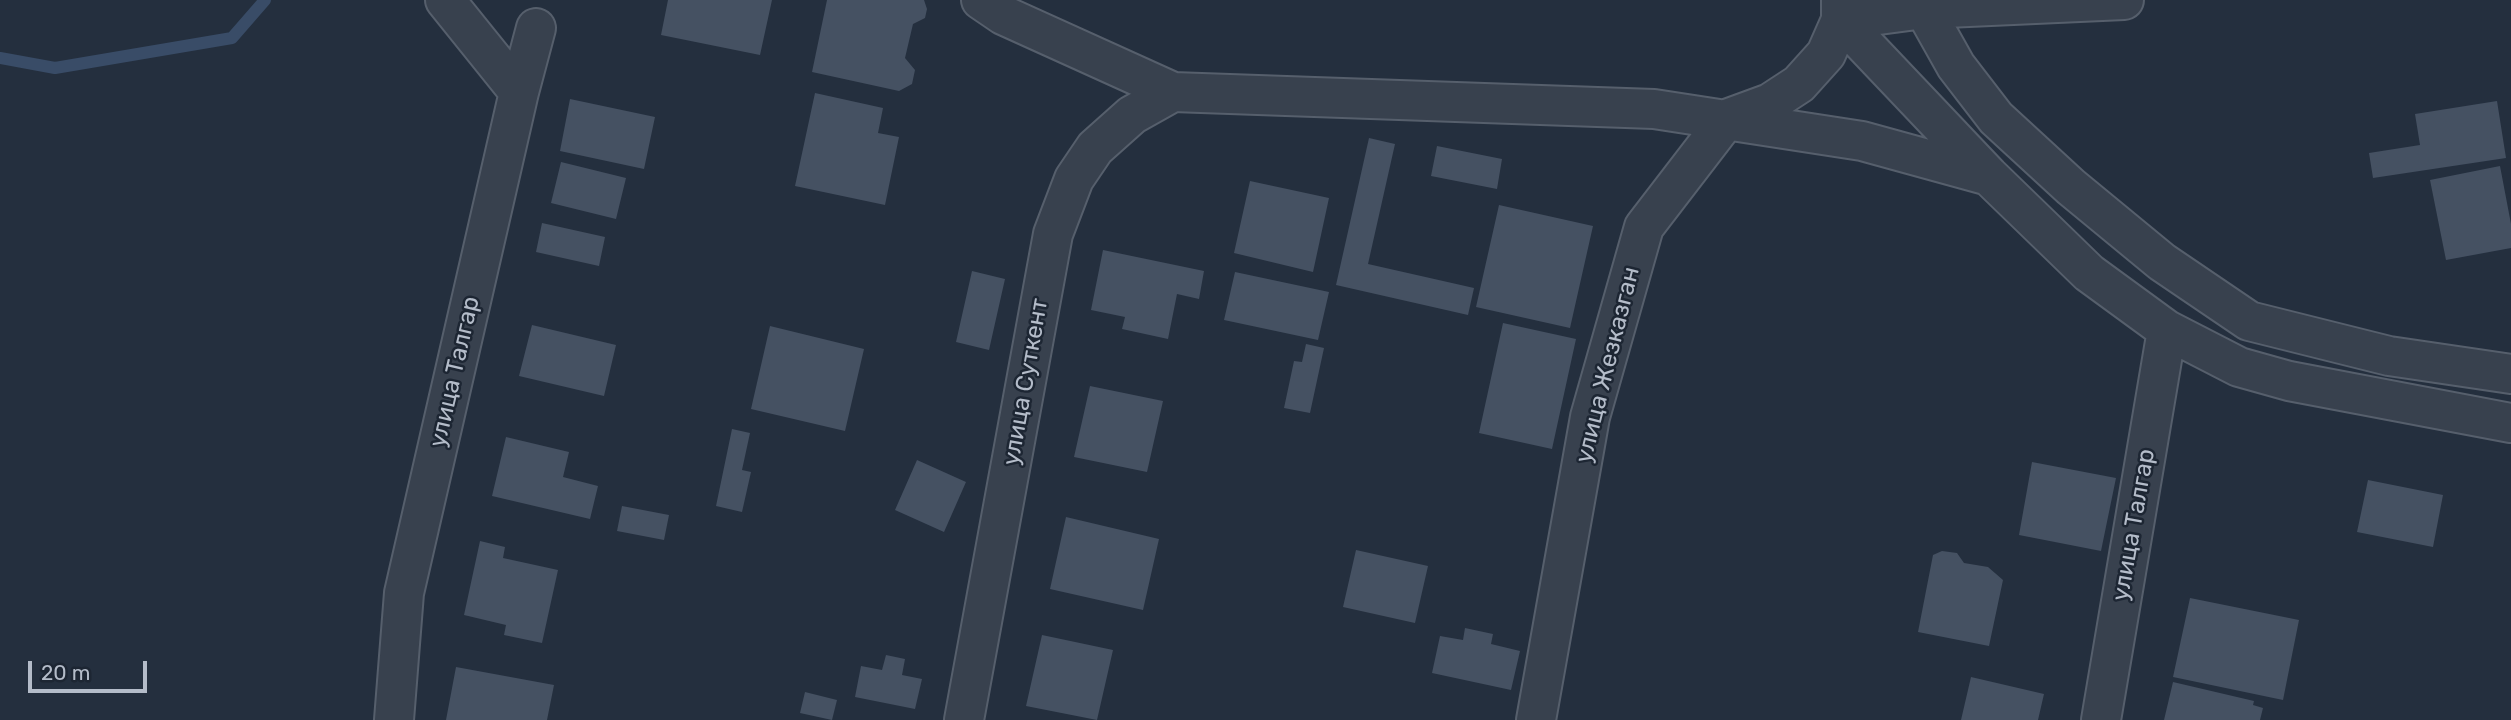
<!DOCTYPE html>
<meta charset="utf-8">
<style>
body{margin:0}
#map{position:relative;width:2511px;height:720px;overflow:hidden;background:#242f3e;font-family:Rubik,sans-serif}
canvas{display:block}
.scale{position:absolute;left:28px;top:661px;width:119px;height:32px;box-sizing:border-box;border:4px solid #b4bcc9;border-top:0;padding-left:9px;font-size:21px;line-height:24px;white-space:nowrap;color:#b4bcc9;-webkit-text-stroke:5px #1d2633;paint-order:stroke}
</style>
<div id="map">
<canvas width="2511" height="720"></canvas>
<div class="scale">20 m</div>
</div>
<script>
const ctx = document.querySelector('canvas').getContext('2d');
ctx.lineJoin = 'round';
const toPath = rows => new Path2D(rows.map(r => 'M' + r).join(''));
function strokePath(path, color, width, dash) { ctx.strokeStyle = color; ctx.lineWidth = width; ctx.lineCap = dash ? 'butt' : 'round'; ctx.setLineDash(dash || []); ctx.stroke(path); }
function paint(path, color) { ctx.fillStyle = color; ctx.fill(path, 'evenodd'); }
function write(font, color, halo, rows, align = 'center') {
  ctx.font = font + ' Rubik,sans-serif'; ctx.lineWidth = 5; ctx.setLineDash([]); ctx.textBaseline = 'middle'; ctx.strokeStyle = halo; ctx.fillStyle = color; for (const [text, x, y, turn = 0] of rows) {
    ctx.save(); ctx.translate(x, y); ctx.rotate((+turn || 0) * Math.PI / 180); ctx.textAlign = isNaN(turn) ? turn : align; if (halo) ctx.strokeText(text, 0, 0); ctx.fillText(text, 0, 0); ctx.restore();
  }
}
strokePath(toPath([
 [0,58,55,68,232,38,265,0]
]), '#394c67', 12);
paint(toPath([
 [668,0,772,0,760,55,661,35],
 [827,0,924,0,927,9,925,18,913,24,905,58,915,70,912,84,899,91,812,72],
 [815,93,883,108,878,133,899,137,885,205,795,186],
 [570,99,655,117,644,169,560,151],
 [2497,101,2506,158,2373,178,2369,153,2420,145,2415,114],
 [1369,138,1395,144,1368,264,1474,288,1468,315,1336,285],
 [1437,146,1502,159,1497,189,1431,176],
 [561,162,626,178,616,219,551,203],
 [2500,166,2511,224,2511,248,2446,260,2430,180],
 [1250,181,1329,198,1313,272,1234,253],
 [1499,205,1593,226,1570,328,1476,307],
 [542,223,605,237,599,266,536,252],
 [1103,250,1204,271,1199,299,1177,294,1168,339,1122,329,1125,317,1091,310],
 [972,271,1005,279,989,350,956,342],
 [1235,272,1329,292,1318,340,1224,320],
 [1503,323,1576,339,1552,449,1479,433],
 [532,325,616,345,604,396,519,376],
 [770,326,864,349,845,431,751,409],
 [1306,344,1324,348,1310,413,1284,408,1294,361,1302,362],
 [1090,386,1163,401,1147,472,1074,457],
 [732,429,750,433,742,470,751,472,742,512,716,506],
 [506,437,569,452,563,477,598,486,590,519,492,496],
 [917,460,966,482,944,532,895,510],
 [2032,462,2116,478,2101,551,2019,535],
 [2368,480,2443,495,2433,547,2357,532],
 [622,506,669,515,664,540,617,531],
 [1066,517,1159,539,1143,610,1050,589],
 [480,541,505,547,503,558,558,570,542,643,504,635,506,625,464,615],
 [1356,550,1428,566,1415,623,1343,607],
 [1942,551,1957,553,1964,563,1988,567,2003,580,1989,646,1918,632,1933,555],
 [2190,598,2299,620,2283,700,2173,677],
 [1465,628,1493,634,1491,644,1520,651,1511,690,1432,673,1440,636,1463,640],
 [1042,635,1113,650,1097,720,1026,706],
 [886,655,905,659,902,675,922,679,915,709,855,697,861,666,882,670],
 [456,667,554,685,547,720,446,720],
 [1971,677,2044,694,2038,720,1961,720],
 [2173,682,2254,701,2253,705,2263,708,2260,720,2164,720],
 [805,692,837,700,832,720,800,713]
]), '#455162');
const minor = toPath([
 [445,0,519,92],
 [981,0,1003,15,1173,92,1654,109,1862,141,1989,176],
 [1923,0,1924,9,1956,66,1996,118,2071,187,2162,262,2249,321,2389,356,2511,374],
 [1841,20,1989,176,2089,273,2167,330,2239,367,2289,381,2511,423],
 [1841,20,1924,9,2124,0],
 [1729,118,1770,103,1799,84,1826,54,1841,20,1841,0],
 [394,720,404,593,519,92,536,28],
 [964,720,1053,234,1074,179,1095,148,1132,115,1173,92],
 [1536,720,1590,417,1644,227,1727,119],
 [2101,720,2167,330]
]);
strokePath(minor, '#565f6c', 42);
strokePath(minor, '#38414e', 38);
write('24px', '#b4bcc9', '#1d2633', [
 ["улица Жезказган",1608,365,-76],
 ["улица Талгар",455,372,-77],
 ["улица Суткент",1026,382,-80],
 ["улица Талгар",2134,525,-80]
]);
</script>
